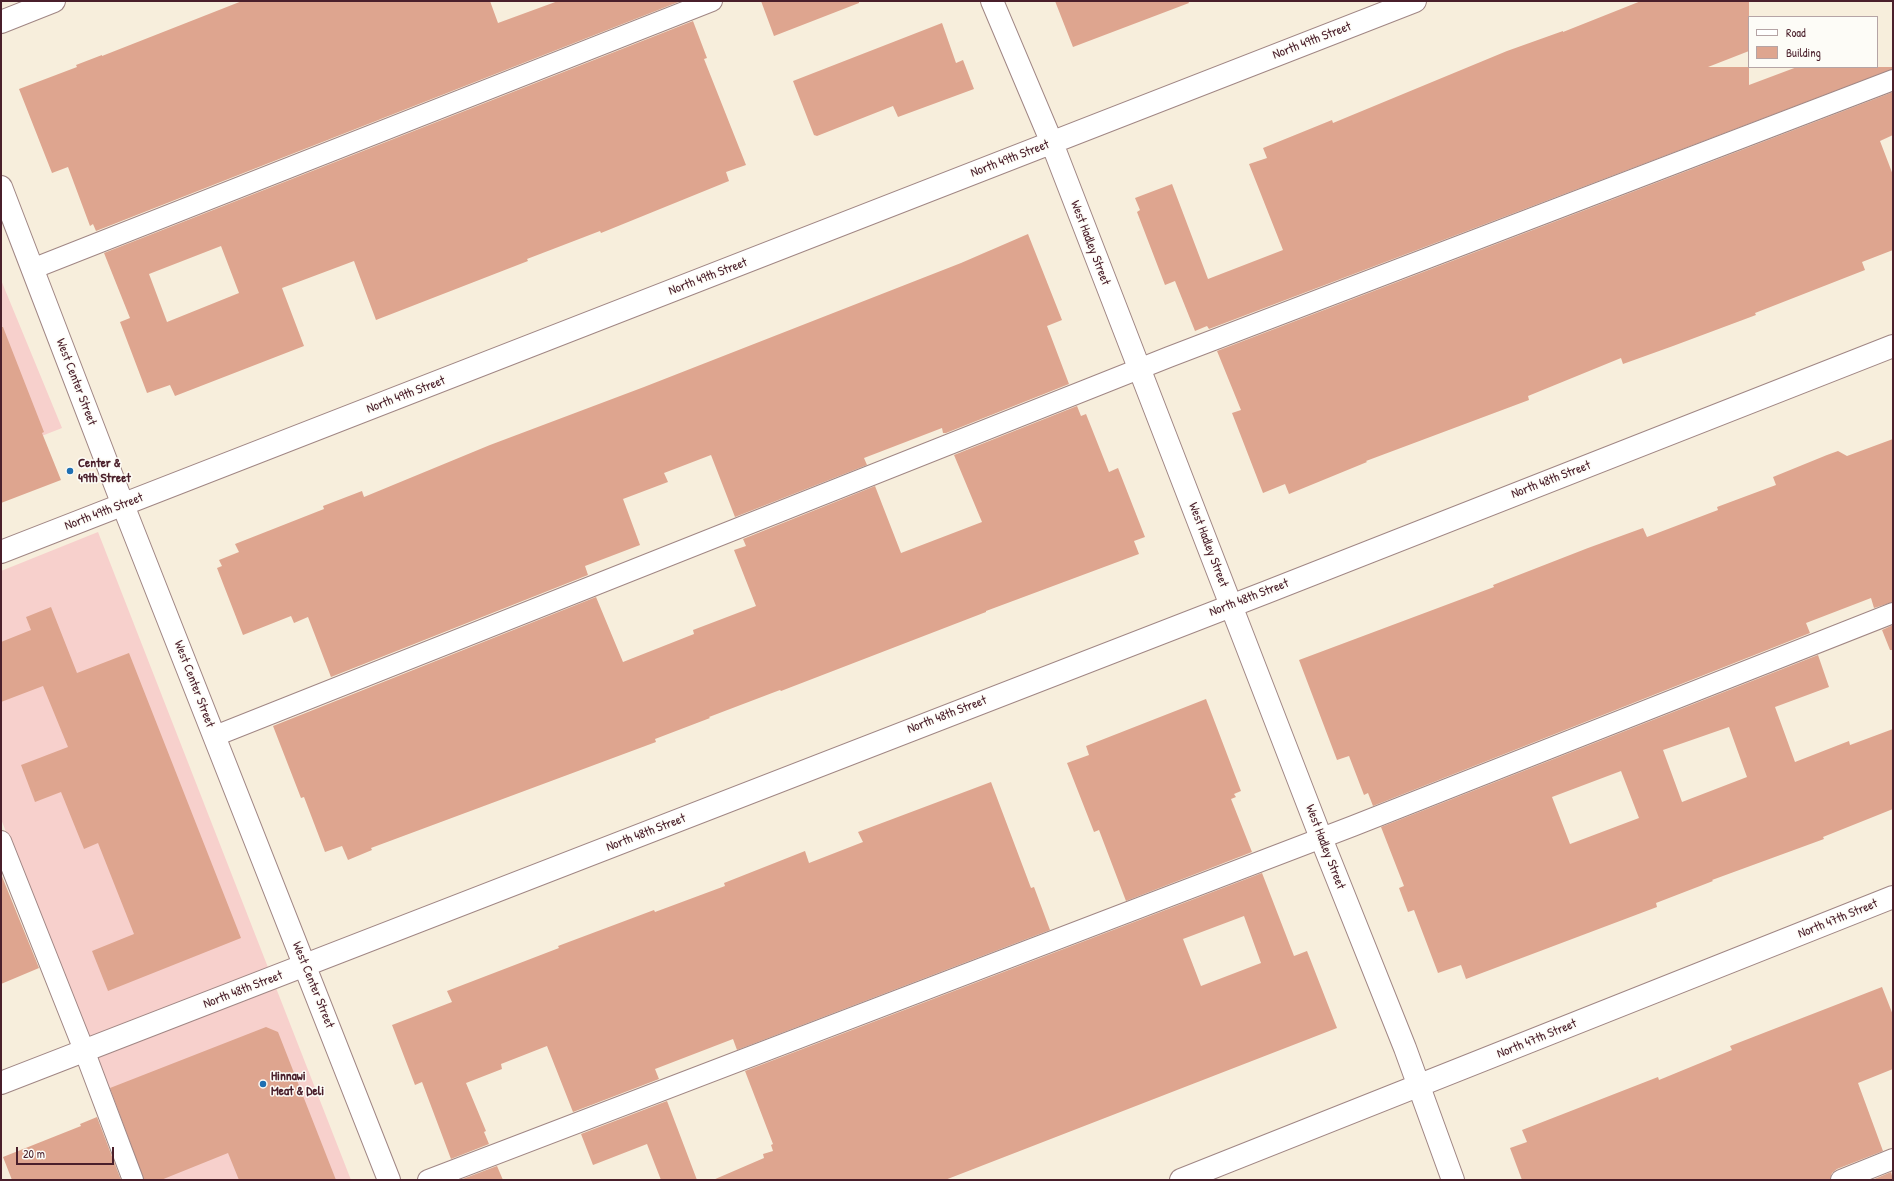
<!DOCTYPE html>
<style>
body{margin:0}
#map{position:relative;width:1894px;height:1181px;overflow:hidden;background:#f7eedc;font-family:"Patrick Hand",sans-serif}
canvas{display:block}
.frame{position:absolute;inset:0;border:2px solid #4a1f2b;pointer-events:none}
.legend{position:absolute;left:1748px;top:16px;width:130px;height:52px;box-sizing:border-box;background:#fdfcf7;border:1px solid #b5a4a5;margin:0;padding:5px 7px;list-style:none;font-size:12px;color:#4a1f2b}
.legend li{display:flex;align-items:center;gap:8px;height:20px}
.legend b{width:20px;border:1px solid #b5a4a5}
.scale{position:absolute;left:16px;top:1147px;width:98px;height:18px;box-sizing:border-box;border:2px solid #4a1f2b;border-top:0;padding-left:5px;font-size:12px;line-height:14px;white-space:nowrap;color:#4a1f2b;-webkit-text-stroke:3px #fdfcf7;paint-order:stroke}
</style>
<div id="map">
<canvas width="1894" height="1181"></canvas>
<div class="frame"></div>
<ul class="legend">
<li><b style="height:5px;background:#fff"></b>Road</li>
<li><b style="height:11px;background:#dea58f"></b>Building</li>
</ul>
<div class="scale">20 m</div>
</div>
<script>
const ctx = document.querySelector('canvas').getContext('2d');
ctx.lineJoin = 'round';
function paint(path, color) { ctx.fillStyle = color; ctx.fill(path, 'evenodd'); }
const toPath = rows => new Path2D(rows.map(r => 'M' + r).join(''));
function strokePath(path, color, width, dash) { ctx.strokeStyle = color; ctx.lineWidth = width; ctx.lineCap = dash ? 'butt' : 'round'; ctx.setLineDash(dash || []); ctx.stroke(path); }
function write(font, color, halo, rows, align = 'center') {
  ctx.font = font + ' "Patrick Hand",sans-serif'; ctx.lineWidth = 3; ctx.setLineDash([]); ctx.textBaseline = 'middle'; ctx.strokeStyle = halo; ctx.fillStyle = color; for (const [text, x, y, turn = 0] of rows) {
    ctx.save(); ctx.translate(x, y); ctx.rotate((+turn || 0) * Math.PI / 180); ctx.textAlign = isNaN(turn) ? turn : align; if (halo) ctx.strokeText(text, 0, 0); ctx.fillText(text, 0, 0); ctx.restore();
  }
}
paint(toPath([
 [1,280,62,428,1,452],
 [98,532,351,1180,141,1180,1,819,1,571]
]), '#f7d0cc');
paint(toPath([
 [242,1,490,1,498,23,558,1,681,1,96,231,93,224,90,226,68,167,52,173,19,89,77,67,76,65,102,55,102,56],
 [761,1,859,1,859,3,774,36],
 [1055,1,1188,1,1189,3,1073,47],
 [1641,1,1749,1,1749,51,1708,67,1749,67,1749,85,1797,67,1893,67,1893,69,1209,329,1207,326,1195,331,1175,281,1165,285,1137,212,1140,210,1135,198,1172,184,1208,279,1283,250,1249,164,1267,158,1263,148,1332,120,1333,123,1507,51,1563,31,1563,32],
 [693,21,707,58,704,59,746,165,726,172,729,181,601,233,600,231,527,259,528,261,376,320,354,261,282,288,304,346,175,396,170,385,147,393,120,322,130,318,104,253],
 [221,246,239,293,167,322,149,274],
 [942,23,956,63,963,60,974,89,898,117,893,106,817,136,814,135,793,81],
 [1893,92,1893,135,1880,141,1893,175,1893,250,1862,262,1865,270,1755,313,1756,315,1673,346,1623,364,1621,358,1528,396,1529,400,1366,461,1367,462,1289,494,1285,484,1263,493,1232,413,1241,410,1217,351],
 [1028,234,1062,320,1047,326,1069,384,946,433,943,433,942,428,864,458,867,465,735,517,711,455,664,473,668,482,623,499,640,545,585,566,588,575,331,677,308,617,294,623,291,616,243,635,217,568,222,566,219,560,239,552,235,544,324,509,323,506,362,491,364,497,490,445,644,387,961,263],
 [1,327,3,327,44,432,42,433,61,480,1,503],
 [1077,406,1081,416,1086,414,1109,472,1118,468,1145,537,1134,541,1139,554,986,611,986,612,781,691,780,690,709,717,710,718,655,739,656,742,371,848,372,850,348,860,342,846,325,852,304,797,301,798,273,726,596,597,623,662,694,634,693,630,756,606,734,550,746,546,743,539,875,486,901,553,982,522,954,455],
 [1893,439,1893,602,1874,608,1871,598,1806,623,1810,633,1373,806,1368,793,1364,795,1349,756,1337,760,1299,660,1494,587,1493,585,1588,548,1643,528,1647,537,1718,510,1717,507,1776,485,1773,477,1827,455,1838,451,1847,456],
 [51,607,77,673,129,653,241,938,108,991,92,951,134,934,98,843,84,849,61,792,35,802,21,765,68,747,43,686,1,702,1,642,31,630,26,617],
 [1893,625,1893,650,1890,650,1882,630],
 [1818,655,1829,687,1775,707,1795,762,1849,741,1850,745,1893,729,1893,809,1823,837,1824,839,1712,880,1713,881,1656,903,1657,907,1466,979,1461,965,1438,973,1414,910,1408,912,1399,888,1404,886,1381,827],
 [1729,727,1747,777,1682,802,1663,750],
 [1621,771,1639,818,1570,844,1552,797],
 [1206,699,1241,791,1234,794,1236,797,1231,799,1252,852,1126,901,1099,830,1094,832,1067,763,1089,755,1086,746],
 [991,782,1031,888,1034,887,1050,930,737,1050,733,1039,655,1069,659,1079,573,1112,547,1046,501,1064,502,1069,466,1083,486,1131,484,1132,489,1144,451,1159,422,1082,415,1085,392,1025,452,1002,447,991,559,948,558,946,654,910,655,912,725,886,724,883,805,851,809,863,863,842,858,832],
 [1262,873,1294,956,1307,951,1337,1028,945,1180,713,1180,764,1158,763,1154,773,1151,771,1145,773,1144,745,1071],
 [1244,916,1261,963,1201,986,1183,939],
 [1,874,39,968,1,984],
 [1882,987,1893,1015,1893,1069,1858,1083,1883,1151,1837,1169,1832,1173,1830,1180,1522,1180,1510,1148,1527,1142,1522,1130,1658,1077,1659,1080,1732,1050,1730,1046],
 [266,1027,278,1032,336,1180,239,1180,228,1153,161,1180,144,1180,110,1088],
 [667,1101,697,1180,661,1180,647,1144,593,1165,581,1134],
 [97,1117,121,1180,12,1180,3,1157,81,1126,80,1124],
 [497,1166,503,1180,460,1180],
 [1891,1172,1893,1180,1872,1180]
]), '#dea58f');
const service = toPath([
 [32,269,712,1],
 [215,736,1169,357,1893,80],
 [1,841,84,1050,133,1180],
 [428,1180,1353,826,1893,613],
 [1841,1180,1893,1159]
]);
const minor = toPath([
 [992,1,1052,143,1321,838,1405,1048,1453,1180],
 [1,22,54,1],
 [1,552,1415,1],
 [1,1083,1267,592,1893,346],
 [1181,1180,1893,897]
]);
const tertiary = toPath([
 [1,187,123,505,389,1180]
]);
strokePath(service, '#a08684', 22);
strokePath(minor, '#a08684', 24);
strokePath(tertiary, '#a08684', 24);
strokePath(service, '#fff', 20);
strokePath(minor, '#fff', 22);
strokePath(tertiary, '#fff', 22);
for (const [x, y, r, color] of [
 [70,471,4,"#1f6fb2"],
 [263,1084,4,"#1f6fb2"]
]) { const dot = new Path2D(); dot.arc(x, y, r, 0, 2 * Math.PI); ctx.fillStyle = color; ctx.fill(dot); strokePath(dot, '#fdfcf7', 1.5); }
write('13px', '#4a1f2b', '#fdfcf7', [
 ["North 49th Street",1312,41,-21],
 ["North 49th Street",1010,159,-21],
 ["West Hadley Street",1090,243,69],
 ["North 49th Street",708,277,-21],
 ["West Center Street",76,382,69],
 ["North 49th Street",406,395,-21],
 ["North 48th Street",1551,480,-21],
 ["North 49th Street",104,512,-21],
 ["West Hadley Street",1208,545,69],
 ["North 48th Street",1249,598,-21],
 ["West Center Street",194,684,69],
 ["North 48th Street",947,715,-21],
 ["North 48th Street",646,833,-21],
 ["West Hadley Street",1325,847,69],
 ["North 47th Street",1838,919,-22],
 ["West Center Street",313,985,68],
 ["North 48th Street",243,990,-21],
 ["North 47th Street",1537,1039,-22]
]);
write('bold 13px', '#4a1f2b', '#fdfcf7', [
 ["Center &",78,464],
 ["49th Street",78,479],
 ["Hinnawi",271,1077],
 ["Meat & Deli",271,1092]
], 'left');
</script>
